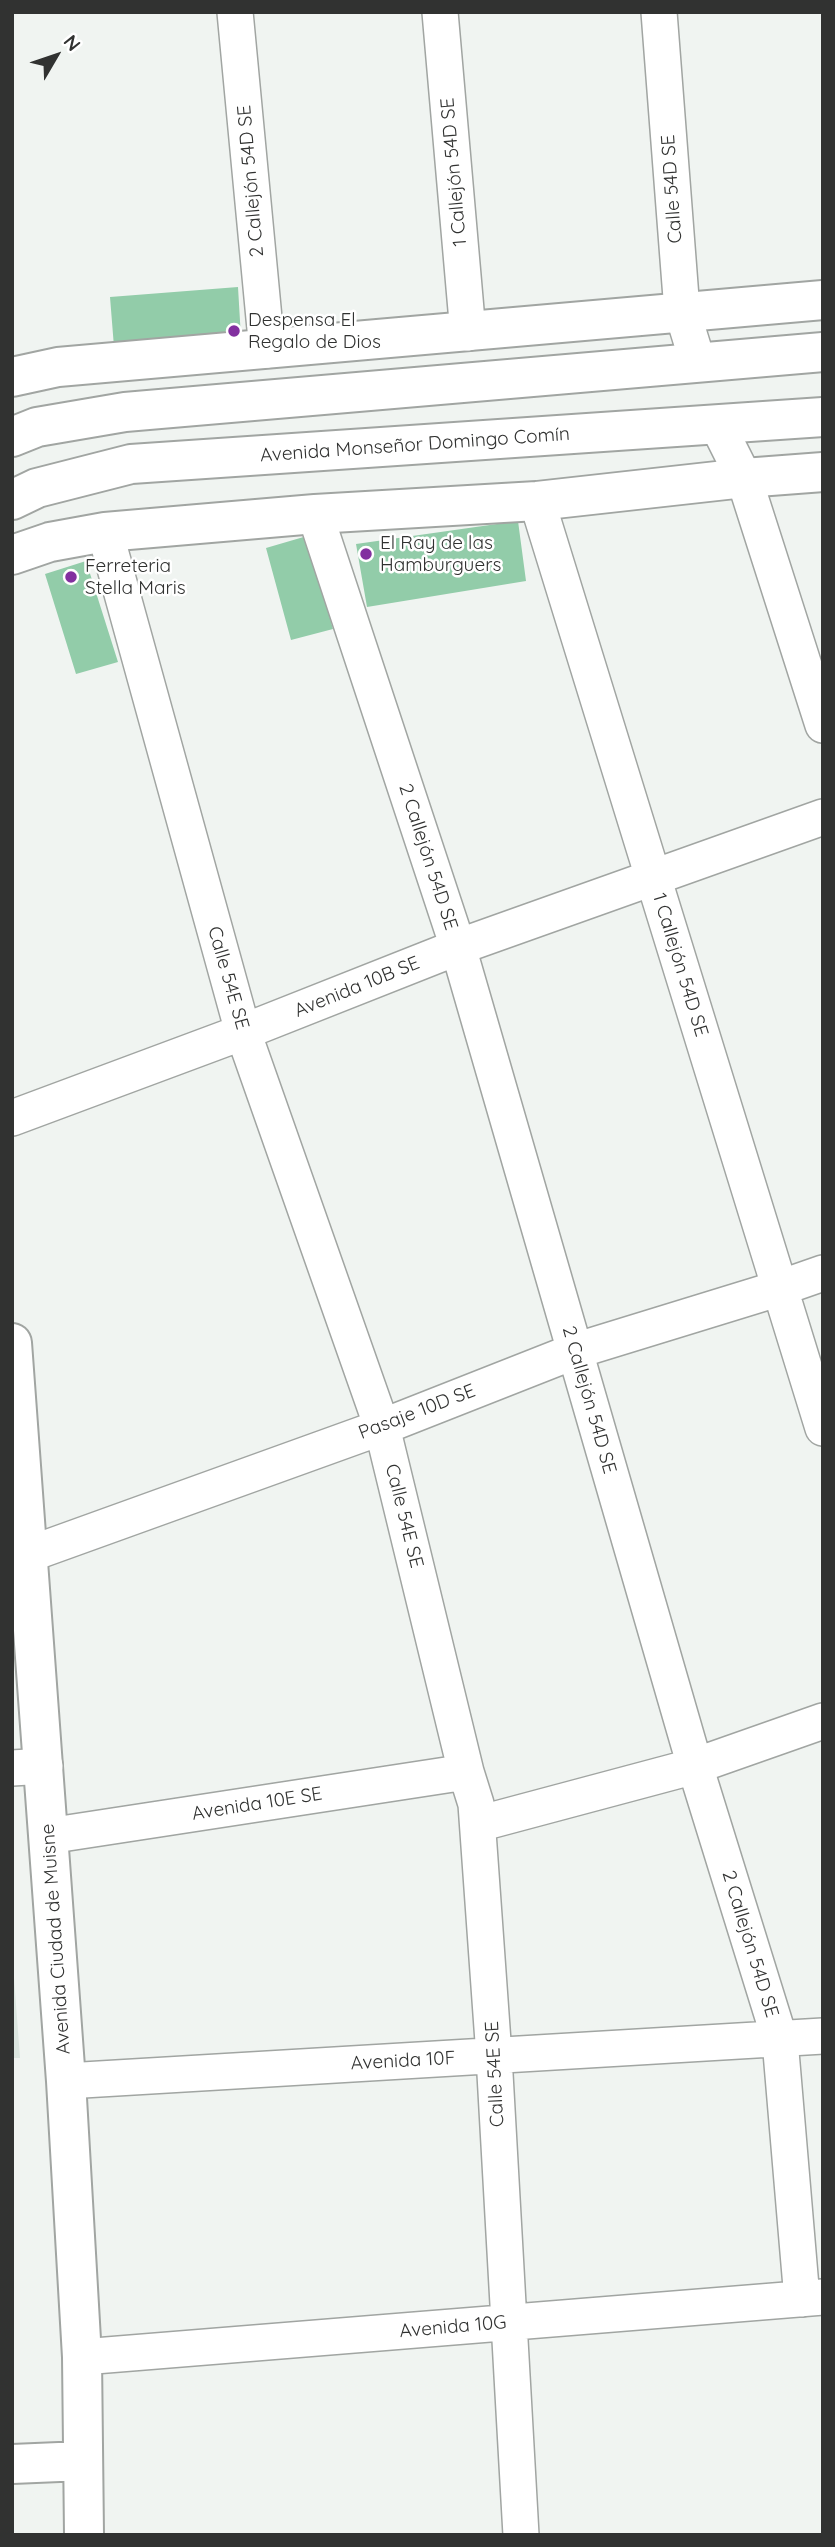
<!DOCTYPE html>
<meta charset="utf-8">
<style>
body{margin:0}
#map{position:relative;width:835px;height:2547px;overflow:hidden;background:#f0f4f1;font-family:Quicksand,sans-serif}
canvas{display:block}
.frame{position:absolute;inset:0;border:14px solid #313231;pointer-events:none}
.north{position:absolute;left:21px;top:21px;width:70px;height:70px;-webkit-text-stroke:5px #fff;paint-order:stroke;rotate:51deg;font-size:19px;font-weight:700;line-height:28px;text-align:center;color:#313231}
.north::after{content:'';display:block;margin:auto;width:24px;height:32px;background:#313231;clip-path:polygon(50% 0,100% 100%,50% 72%,0 100%)}
</style>
<div id="map">
<canvas width="835" height="2547"></canvas>
<div class="frame"></div>
<div class="north">N</div>
</div>
<script>
const ctx = document.querySelector('canvas').getContext('2d');
ctx.lineJoin = 'round';
function paint(path, color) { ctx.fillStyle = color; ctx.fill(path, 'evenodd'); }
const toPath = rows => new Path2D(rows.map(r => 'M' + r).join(''));
function strokePath(path, color, width, dash) { ctx.strokeStyle = color; ctx.lineWidth = width; ctx.lineCap = dash ? 'butt' : 'round'; ctx.setLineDash(dash || []); ctx.stroke(path); }
function write(font, color, halo, rows, align = 'center') {
  ctx.font = font + ' Quicksand,sans-serif'; ctx.lineWidth = 5; ctx.setLineDash([]); ctx.textBaseline = 'middle'; ctx.strokeStyle = halo; ctx.fillStyle = color; for (const [text, x, y, turn = 0] of rows) {
    ctx.save(); ctx.translate(x, y); ctx.rotate((+turn || 0) * Math.PI / 180); ctx.textAlign = isNaN(turn) ? turn : align; if (halo) ctx.strokeText(text, 0, 0); ctx.fillText(text, 0, 0); ctx.restore();
  }
}
paint(toPath([
 [12,1951,20,2058,12,2058]
]), '#dce6e0');
paint(toPath([
 [238,287,241,338,114,347,110,297],
 [518,521,526,581,367,607,356,544],
 [307,536,333,629,291,640,266,548],
 [86,561,118,662,76,674,45,574]
]), '#92cca9');
const minor = toPath([
 [235,12,267,350],
 [440,12,468,333],
 [659,12,682,311,698,363],
 [718,426,744,478,823,725],
 [537,501,823,1428],
 [315,514,458,947,695,1766,780,2040,802,2299],
 [105,532,243,1032,382,1427,466,1772,476,1804,494,2056,521,2535],
 [12,1118,243,1032,458,947,823,817],
 [12,1556,27,1555,382,1427,575,1351,780,1288,823,1273],
 [12,1768,45,1766],
 [478,1824,695,1766,823,1721],
 [48,1836,466,1772],
 [66,2081,823,2036],
 [82,2357,823,2297]
]);
const tertiary = toPath([
 [12,1343,66,2081,82,2357,84,2535],
 [12,2464,83,2461]
]);
const secondary = toPath([
 [12,377,58,367,823,300],
 [12,437,37,427,125,412,823,352],
 [12,500,37,488,131,464,823,417],
 [12,555,50,542,105,532,315,514,537,501,744,478,823,472]
]);
strokePath(minor, '#a1a5a2', 38);
strokePath(tertiary, '#a1a5a2', 42);
strokePath(secondary, '#a1a5a2', 42);
strokePath(minor, '#fff', 35);
strokePath(tertiary, '#fff', 38);
strokePath(secondary, '#fff', 38);
for (const [x, y, r, color] of [
 [234,331,7,"#82309f"],
 [366,554,7,"#82309f"],
 [71,577,7,"#82309f"]
]) { const dot = new Path2D(); dot.arc(x, y, r, 0, 2 * Math.PI); ctx.fillStyle = color; ctx.fill(dot); strokePath(dot, '#fff', 2.5); }
write('19px', '#313231', '#fff', [
 ["1 Callejón 54D SE",454,172,-95],
 ["2 Callejón 54D SE",251,181,-95],
 ["Calle 54D SE",672,189,-94],
 ["Avenida Monseñor Domingo Comín",415,445,-4],
 ["2 Callejón 54D SE",428,857,72],
 ["1 Callejón 54D SE",680,965,73],
 ["Calle 54E SE",228,978,74],
 ["Avenida 10B SE",357,987,-22],
 ["2 Callejón 54D SE",589,1400,74],
 ["Pasaje 10D SE",417,1412,-21],
 ["Calle 54E SE",404,1516,76],
 ["Avenida 10E SE",257,1804,-9],
 ["Avenida Ciudad de Muisne",56,1939,-94],
 ["2 Callejón 54D SE",750,1944,73],
 ["Avenida 10F",403,2061,-3],
 ["Calle 54E SE",495,2074,-93],
 ["Avenida 10G",453,2327,-5]
]);
write('19px', '#313231', '#fff', [
 ["Despensa El",248,320],
 ["Regalo de Dios",248,342],
 ["El Ray de las",380,543],
 ["Hamburguers",380,565],
 ["Ferreteria",85,566],
 ["Stella Maris",85,588]
], 'left');
</script>
